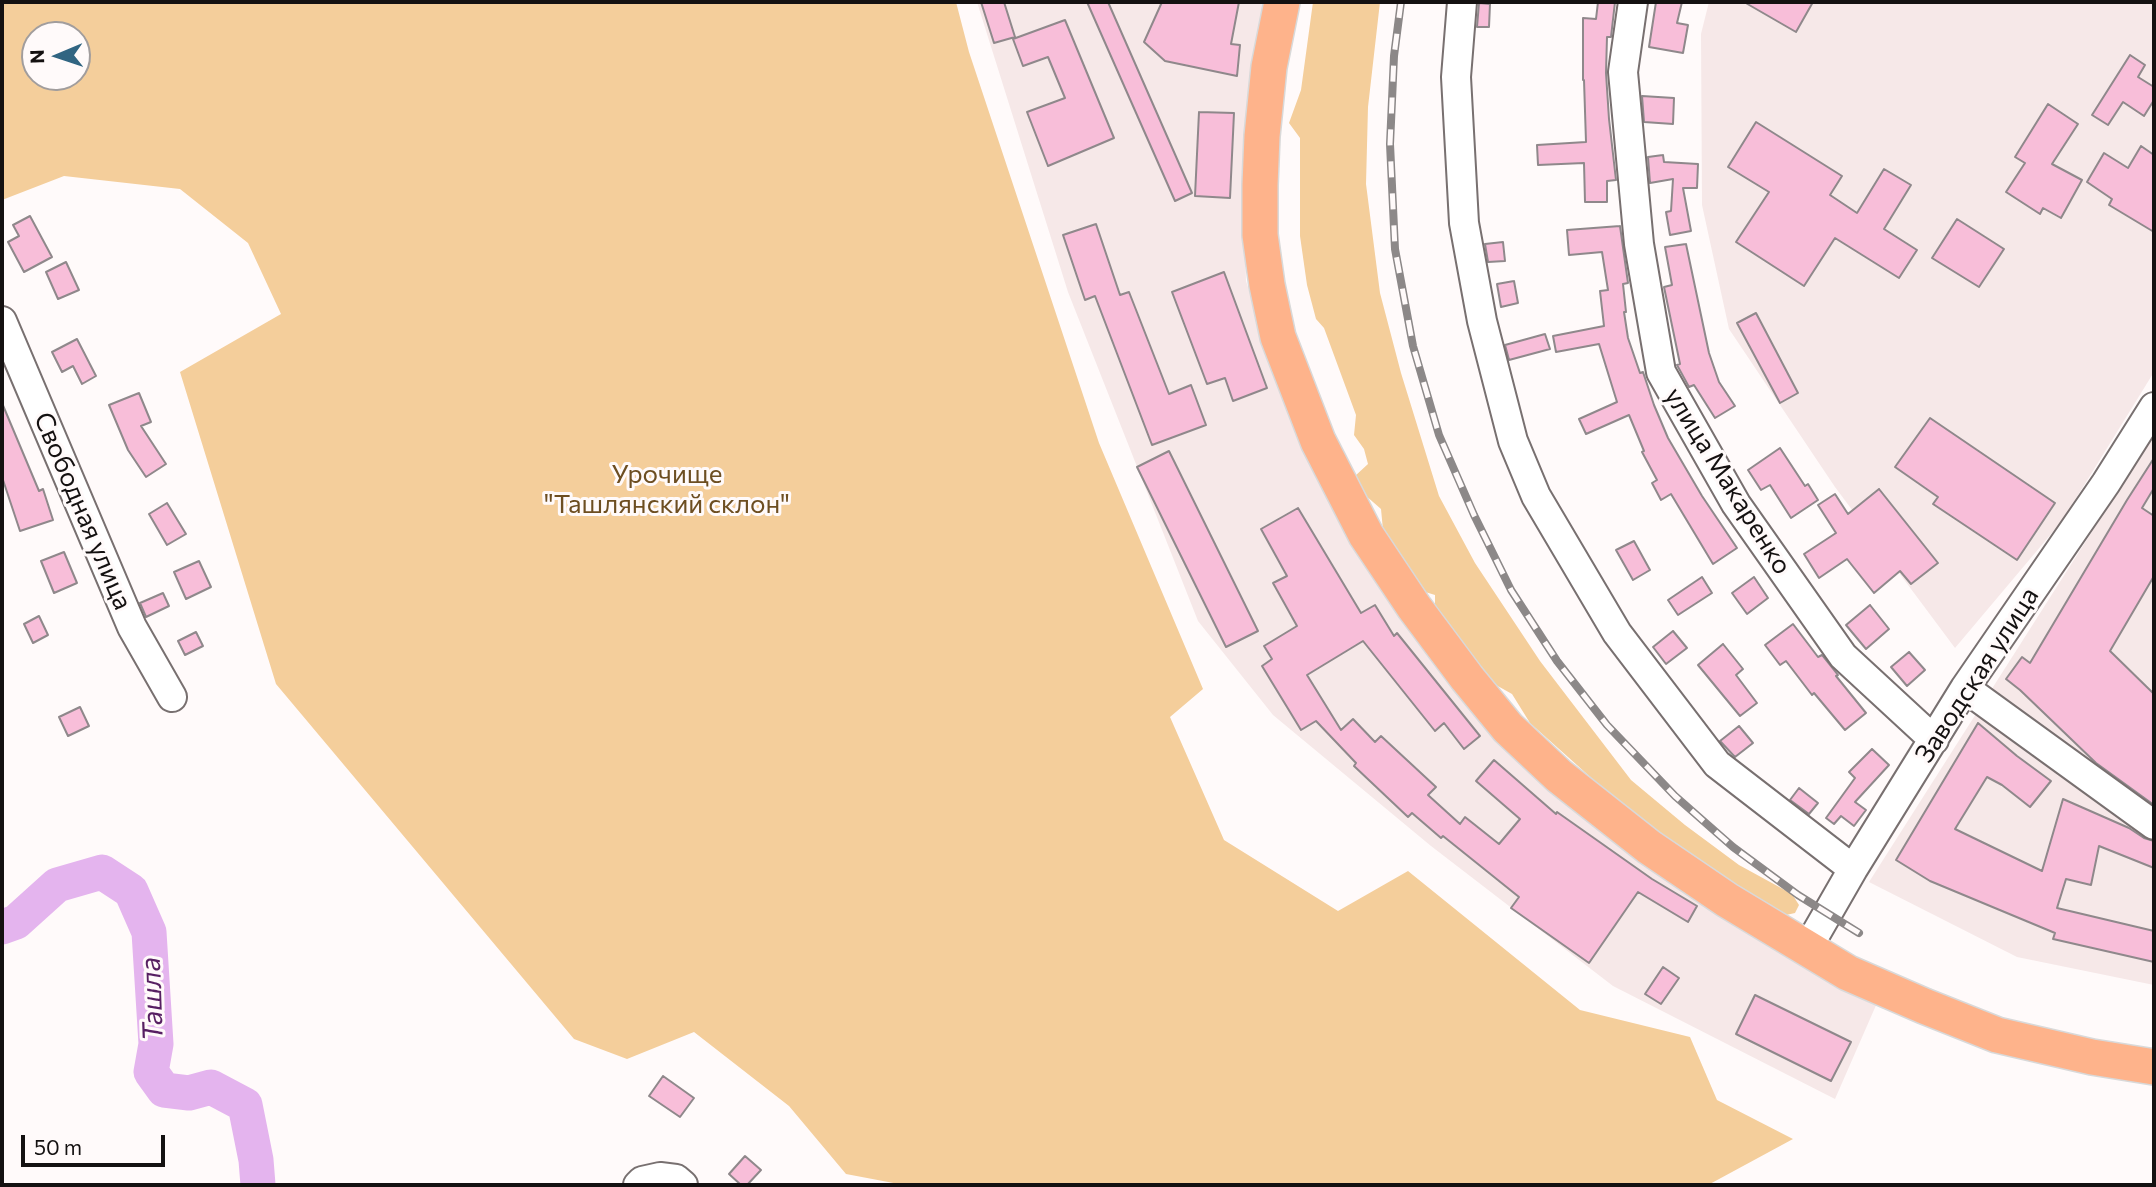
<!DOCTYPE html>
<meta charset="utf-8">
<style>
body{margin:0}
#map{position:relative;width:2156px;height:1187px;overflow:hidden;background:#fffafa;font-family:Commissioner,sans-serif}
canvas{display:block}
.frame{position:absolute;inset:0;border:4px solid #141111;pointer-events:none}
.north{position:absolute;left:21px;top:21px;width:70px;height:70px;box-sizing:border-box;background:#fffafa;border:2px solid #a19d9d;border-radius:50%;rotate:268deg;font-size:19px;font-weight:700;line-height:28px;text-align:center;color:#141111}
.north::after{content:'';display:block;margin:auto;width:24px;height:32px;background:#316582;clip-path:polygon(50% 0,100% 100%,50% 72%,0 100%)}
.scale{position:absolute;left:21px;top:1135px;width:144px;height:32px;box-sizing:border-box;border:4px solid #141111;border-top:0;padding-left:9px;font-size:21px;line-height:24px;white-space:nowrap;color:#141111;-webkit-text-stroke:5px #fffafa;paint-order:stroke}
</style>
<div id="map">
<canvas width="2156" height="1187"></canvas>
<div class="frame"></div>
<div class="north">N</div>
<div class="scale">50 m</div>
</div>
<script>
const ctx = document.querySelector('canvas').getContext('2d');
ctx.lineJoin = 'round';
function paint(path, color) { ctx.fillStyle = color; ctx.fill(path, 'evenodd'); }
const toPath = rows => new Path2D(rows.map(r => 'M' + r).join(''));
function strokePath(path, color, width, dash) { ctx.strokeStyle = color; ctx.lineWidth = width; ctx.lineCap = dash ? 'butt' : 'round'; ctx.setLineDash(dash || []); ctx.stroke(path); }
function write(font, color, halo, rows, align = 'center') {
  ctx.font = font + ' Commissioner,sans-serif'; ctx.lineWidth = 6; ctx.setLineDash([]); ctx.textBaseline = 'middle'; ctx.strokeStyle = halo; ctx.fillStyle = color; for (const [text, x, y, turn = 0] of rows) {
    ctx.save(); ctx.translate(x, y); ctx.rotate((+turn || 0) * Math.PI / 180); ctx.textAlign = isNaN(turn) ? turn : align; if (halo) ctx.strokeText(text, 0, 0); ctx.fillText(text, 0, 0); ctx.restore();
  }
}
paint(toPath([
 [977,2,1273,2,1244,189,1246,281,1285,400,1491,729,1877,1003,1835,1099,1613,986,1431,846,1273,715,1198,621,1068,292],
 [1709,2,2154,2,2154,372,2062,521,1955,648,1835,487,1729,329,1702,205,1701,34],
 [2154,434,2154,985,2017,957,1869,882]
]), '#f6e8e8');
paint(toPath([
 [2,2,956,2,969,52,1099,443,1203,689,1170,717,1224,840,1338,911,1408,871,1580,1010,1690,1037,1717,1100,1793,1139,1708,1185,904,1185,846,1174,789,1106,694,1032,627,1059,574,1039,276,684,180,372,281,314,248,243,180,189,64,176,2,200],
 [35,35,77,35,77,77,35,77],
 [1313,2,1380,2,1368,107,1366,184,1380,293,1401,373,1439,496,1475,563,1540,661,1631,780,1685,825,1739,865,1792,894,1799,905,1795,913,1777,917,1717,881,1597,783,1530,723,1512,694,1487,680,1435,610,1435,595,1419,590,1383,530,1381,509,1365,495,1355,476,1368,464,1364,449,1354,435,1356,415,1324,328,1316,319,1307,285,1300,236,1300,138,1289,123,1301,90]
]), '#f4ce9b');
strokePath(toPath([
 [2,927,16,922,57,885,102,872,131,891,149,932,156,1044,151,1072,164,1090,189,1093,211,1087,245,1105,256,1160,258,1185]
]), '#e4b4ee', 35);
const building = toPath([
 [981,2,1004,2,1015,37,994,43,981,2],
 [1087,2,1108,2,1192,193,1175,201,1087,2],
 [1162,2,1239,2,1231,44,1240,45,1237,76,1165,61,1144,42,1162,2],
 [1598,2,1615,2,1611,37,1607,37,1606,73,1609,119,1616,180,1607,181,1607,202,1585,202,1584,163,1538,165,1537,145,1586,142,1584,80,1583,80,1583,18,1596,19,1598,2],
 [1656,2,1682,2,1677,23,1688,25,1683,53,1649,47,1656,2],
 [1744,2,1813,2,1796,32,1744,2],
 [1479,3,1490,4,1489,27,1477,27,1479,3],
 [1065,20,1114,138,1048,166,1027,112,1065,98,1048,57,1023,66,1013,39,1065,20],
 [2130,55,2145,65,2138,77,2154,87,2154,100,2144,116,2123,102,2108,125,2092,115,2130,55],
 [1642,96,1674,98,1673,124,1644,122,1642,96],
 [2048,104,2078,124,2052,164,2082,180,2061,218,2043,208,2040,214,2006,192,2025,163,2015,157,2048,104],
 [1199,112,1234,113,1230,198,1195,196,1199,112],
 [1756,122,1842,176,1830,195,1857,213,1884,169,1911,185,1884,229,1917,250,1899,278,1835,238,1804,286,1736,242,1769,192,1728,167,1756,122],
 [2141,146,2154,155,2154,232,2109,205,2112,199,2087,182,2104,153,2128,168,2141,146],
 [1663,155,1664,162,1698,164,1697,188,1683,188,1691,231,1670,235,1666,212,1671,211,1673,179,1650,183,1648,157,1663,155],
 [30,216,52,257,24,272,8,242,19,236,13,225,30,216],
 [1957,219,2004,249,1979,287,1932,258,1957,219],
 [1096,224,1120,295,1129,292,1169,394,1191,385,1206,425,1152,445,1095,296,1085,300,1063,235,1096,224],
 [1620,226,1628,283,1623,284,1626,312,1624,312,1628,338,1640,373,1643,372,1654,405,1668,438,1702,496,1737,548,1713,564,1671,494,1661,500,1652,483,1657,480,1642,452,1644,451,1629,415,1586,434,1579,419,1617,402,1599,344,1556,352,1553,336,1604,326,1600,291,1608,290,1602,252,1569,255,1567,230,1620,226],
 [1503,242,1505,261,1488,262,1485,244,1503,242],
 [1686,244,1709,353,1719,382,1735,406,1715,418,1694,385,1689,387,1677,365,1680,364,1664,287,1672,285,1665,247,1686,244],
 [66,262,79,290,58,299,46,272,66,262],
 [1224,272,1267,388,1233,401,1225,378,1207,384,1172,292,1224,272],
 [1514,281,1518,303,1501,307,1497,284,1514,281],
 [1756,313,1798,393,1780,403,1737,323,1756,313],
 [1545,334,1550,349,1509,360,1505,345,1545,334],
 [77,339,96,376,82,384,73,366,62,372,52,352,77,339],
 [139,393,151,422,141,426,166,464,146,477,128,450,109,405,139,393],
 [2,403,39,491,43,489,53,520,20,531,2,477,2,403],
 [1930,418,2055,503,2017,560,1933,504,1938,497,1895,467,1930,418],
 [1780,448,1805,486,1808,484,1818,500,1791,518,1770,485,1761,490,1748,470,1780,448],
 [1169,451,1258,631,1226,647,1137,467,1169,451],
 [2154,458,2154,488,2142,508,2154,516,2154,576,2110,651,2154,694,2154,805,2096,763,2020,690,2006,679,2022,657,2030,663,2127,500,2154,458],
 [1879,489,1938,563,1911,584,1900,571,1874,593,1847,559,1819,578,1804,554,1836,533,1818,505,1835,494,1848,514,1879,489],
 [167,503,186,534,167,545,149,514,167,503],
 [1298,508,1361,613,1375,605,1394,636,1397,633,1480,736,1464,749,1444,723,1435,731,1363,641,1307,675,1341,730,1353,719,1375,742,1381,736,1436,787,1428,795,1460,824,1465,817,1499,844,1520,819,1476,781,1494,760,1556,814,1557,812,1652,879,1697,906,1688,922,1638,892,1589,963,1511,908,1519,897,1443,836,1441,838,1412,813,1408,817,1354,766,1356,763,1316,721,1301,730,1262,666,1272,659,1264,646,1297,626,1273,583,1287,576,1261,529,1298,508],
 [1634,541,1650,570,1633,580,1616,550,1634,541],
 [64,552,77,583,54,593,41,561,64,552],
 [199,561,211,587,186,599,174,572,199,561],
 [1702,577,1712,593,1678,615,1668,600,1702,577],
 [1754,577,1768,598,1747,614,1732,593,1754,577],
 [163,593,169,606,146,617,140,603,163,593],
 [1870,605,1889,629,1866,649,1846,625,1870,605],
 [39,616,48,635,33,643,24,624,39,616],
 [1793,624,1818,657,1822,655,1838,675,1836,676,1866,713,1845,730,1814,693,1812,695,1786,661,1780,665,1765,645,1793,624],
 [1673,631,1687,648,1666,664,1653,647,1673,631],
 [196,632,203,646,185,655,178,641,196,632],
 [1723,644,1743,669,1736,675,1757,703,1740,716,1698,665,1723,644],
 [1909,652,1925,670,1907,686,1891,667,1909,652],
 [80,707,89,726,68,736,59,717,80,707],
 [1978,723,2017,756,2051,781,2030,807,2002,785,1987,777,1955,829,2042,871,2063,799,2129,828,2144,838,2154,841,2154,868,2099,846,2091,885,2066,879,2057,908,2154,931,2154,962,2053,939,2055,933,1930,881,1896,860,1978,723],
 [1739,726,1753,743,1735,757,1720,741,1739,726],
 [1872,749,1889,765,1855,802,1866,810,1854,826,1841,816,1834,824,1826,818,1855,778,1849,772,1872,749],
 [1799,788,1818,803,1809,814,1790,800,1799,788],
 [1663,967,1679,978,1661,1004,1645,994,1663,967],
 [1755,995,1851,1042,1831,1081,1736,1034,1755,995],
 [663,1076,694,1098,680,1117,649,1096,663,1076],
 [745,1156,761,1170,747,1185,741,1185,729,1174,745,1156]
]);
paint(building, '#f8bed9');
strokePath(building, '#8f888b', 2);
const minor = toPath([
 [1462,2,1456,77,1464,223,1482,321,1513,441,1536,496,1617,633,1717,764,1853,869],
 [1633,2,1623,72,1639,244,1661,372,1736,504,1843,656,1934,740],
 [2,321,132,627,172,697],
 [1965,688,2154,825],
 [1807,949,1853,869,1965,688,2106,483,2154,407],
 [638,1185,642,1181,660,1177,676,1179,683,1185]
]);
const major = toPath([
 [1282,2,1269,67,1262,136,1260,185,1260,235,1267,285,1278,337,1318,441,1366,535,1414,607,1467,678,1508,728,1559,776,1649,847,1727,900,1848,973,1924,1006,1997,1035,2092,1057,2154,1067]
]);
strokePath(minor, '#787070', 32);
strokePath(major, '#d9d9d9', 38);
strokePath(minor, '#fff', 28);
strokePath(major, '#feb38b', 35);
const rail = toPath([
 [1401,2,1394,56,1390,144,1395,249,1413,346,1439,435,1474,515,1511,590,1557,661,1607,725,1675,796,1733,847,1798,895,1859,933]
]);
strokePath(rail, '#8c8888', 8);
strokePath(rail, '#fffafa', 5, [16]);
write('26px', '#6d4e21', '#fffafa', [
 ["Урочище",667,474],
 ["\"Ташлянский склон\"",667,504]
]);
write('26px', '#141111', '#fffafa', [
 ["улица Макаренко",1728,481,58],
 ["Свободная улица",83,511,67],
 ["Заводская улица",1977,675,-57]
]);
write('italic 28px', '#571f62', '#fffafa', [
 ["Ташла",152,999,-92]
]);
</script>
